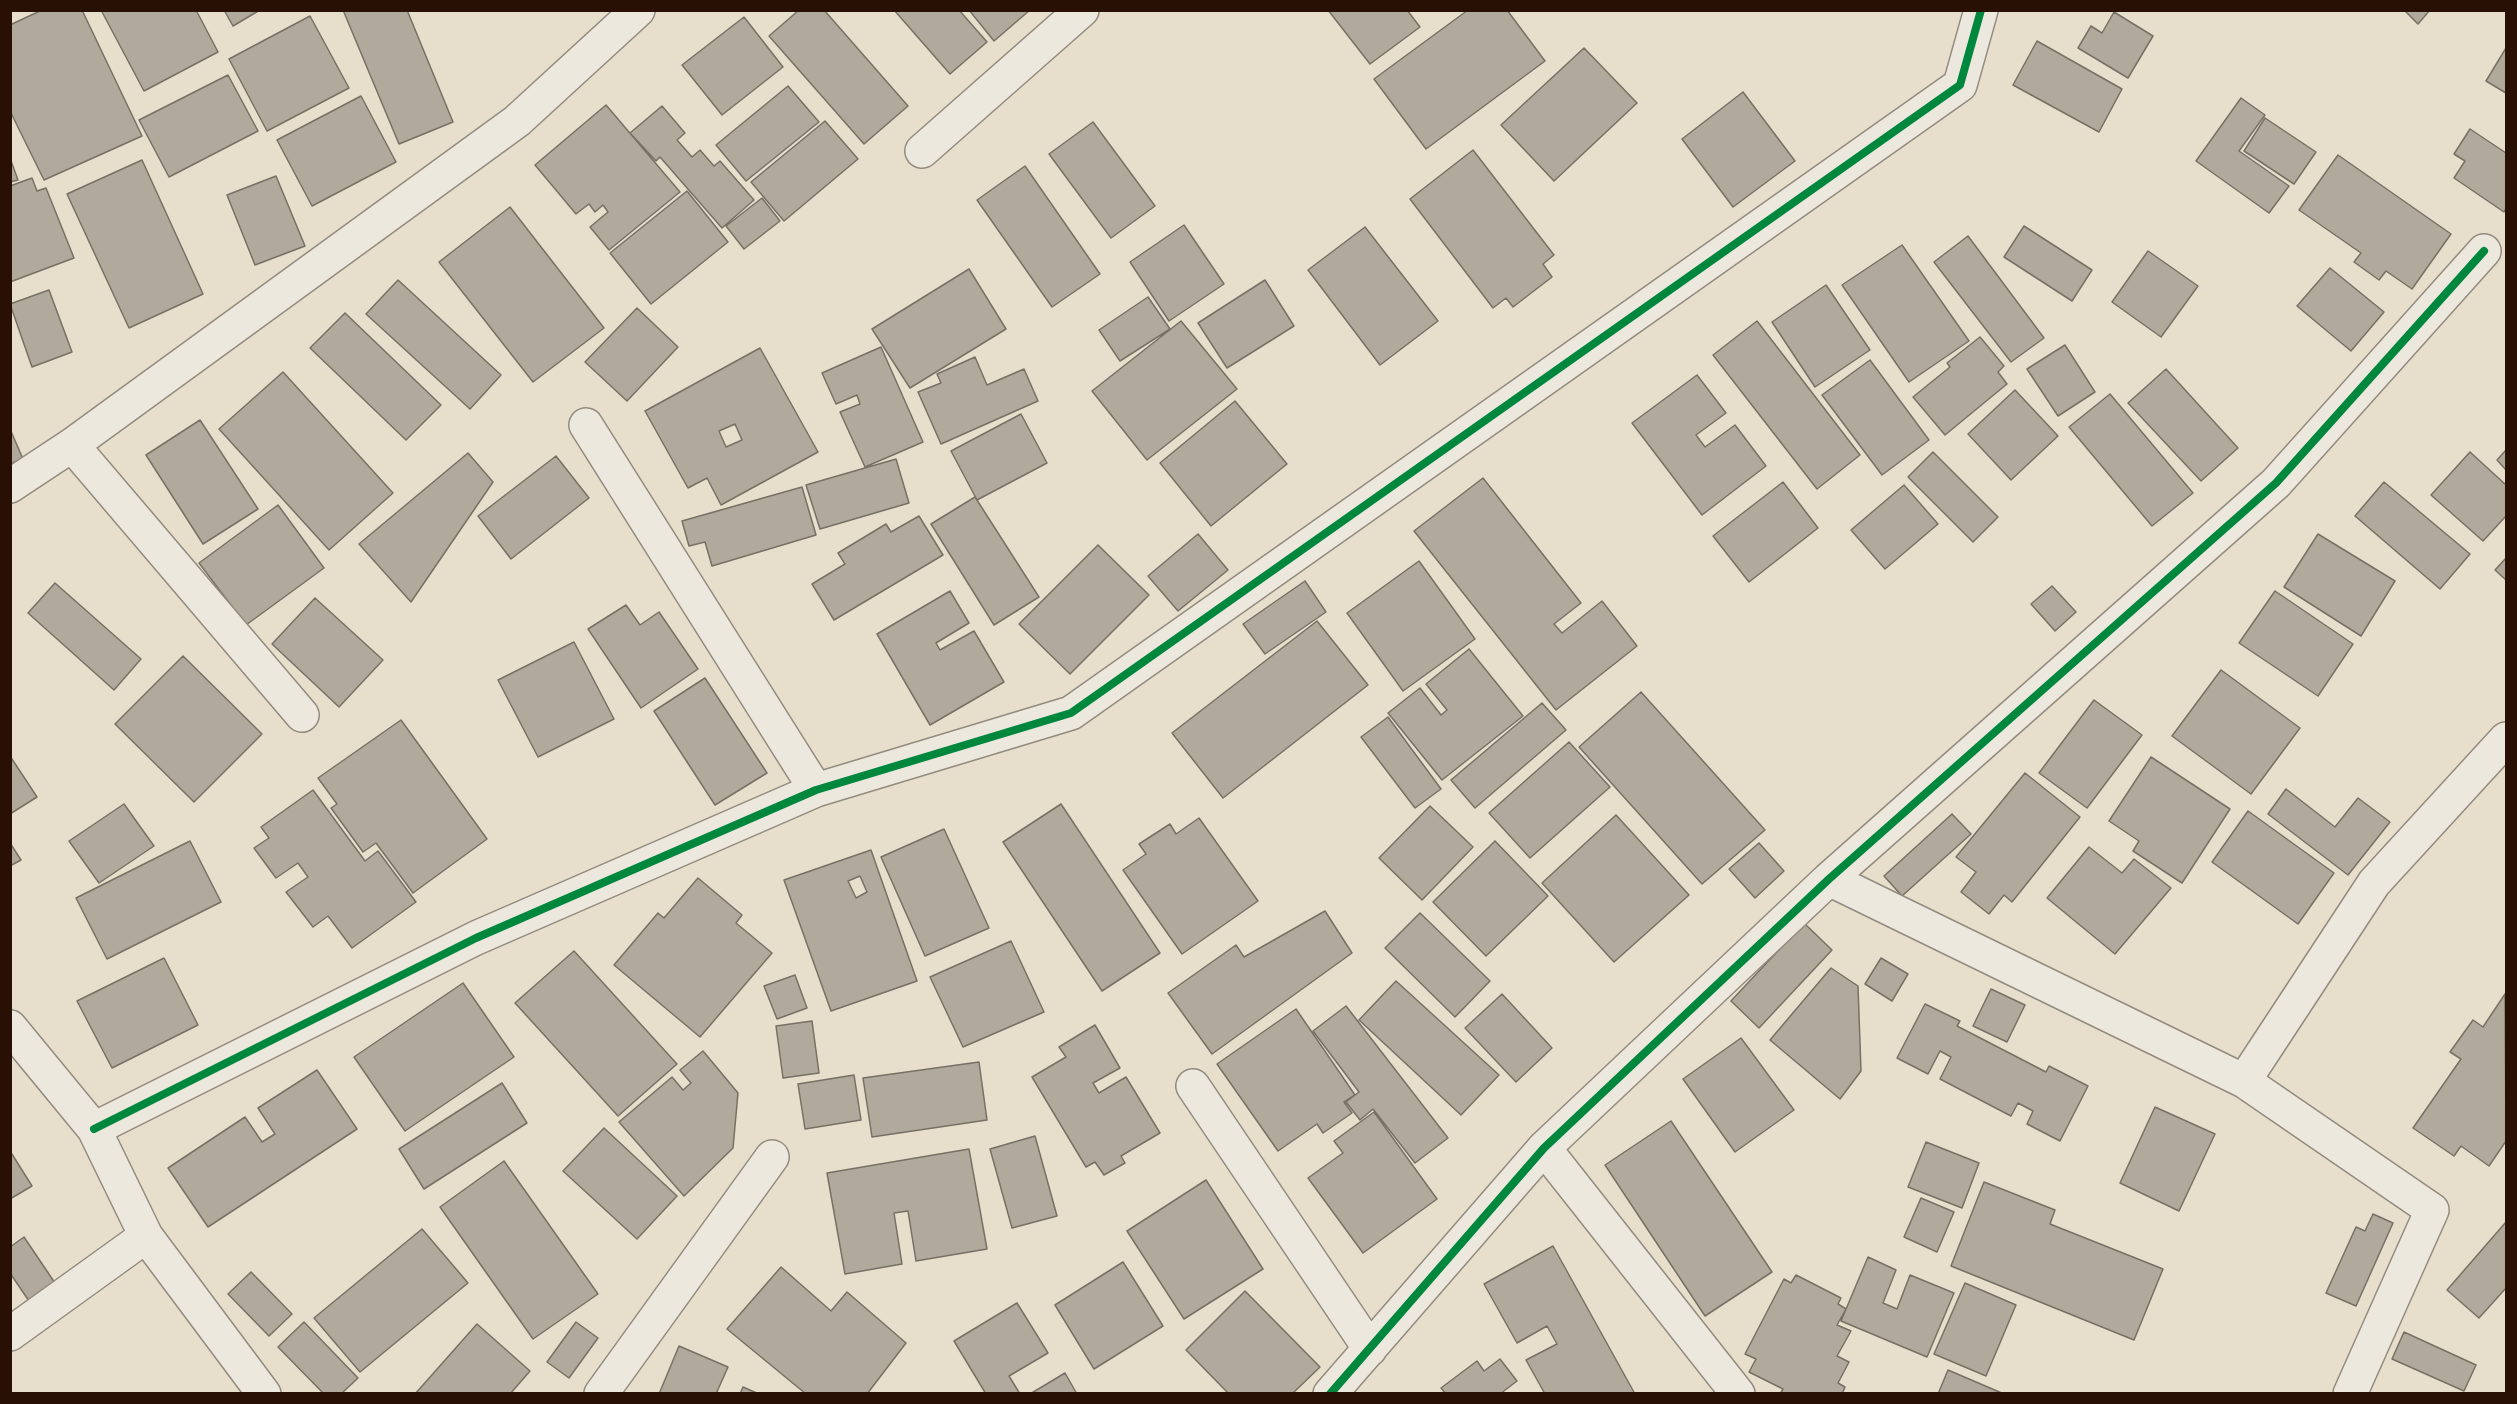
<!DOCTYPE html>
<style>
body{margin:0}
#map{position:relative;width:2517px;height:1404px;overflow:hidden;background:#e7dfcb;font-family:"EB Garamond",serif}
canvas{display:block}
.frame{position:absolute;inset:0;border:12px solid #291005;pointer-events:none}
</style>
<div id="map">
<canvas width="2517" height="1404"></canvas>
<div class="frame"></div>
</div>
<script>
const ctx = document.querySelector('canvas').getContext('2d');
ctx.lineJoin = 'round';
function paint(path, color) { ctx.fillStyle = color; ctx.fill(path, 'evenodd'); }
const toPath = rows => new Path2D(rows.map(r => 'M' + r).join(''));
function strokePath(path, color, width, dash) { ctx.strokeStyle = color; ctx.lineWidth = width; ctx.lineCap = dash ? 'butt' : 'round'; ctx.setLineDash(dash || []); ctx.stroke(path); }
const building = toPath([
 [42,10,82,10,142,136,44,180,10,111,10,25,42,10],
 [101,10,196,10,218,52,144,91,101,10],
 [224,10,260,10,233,26,224,10],
 [343,10,407,10,453,122,399,144,343,10],
 [799,10,824,10,908,106,864,144,769,36,799,10],
 [894,10,959,10,987,42,950,74,894,10],
 [969,10,1030,10,994,41,969,10],
 [1328,10,1407,10,1420,27,1370,64,1328,10],
 [1468,10,1507,10,1545,61,1426,149,1374,79,1468,10],
 [2404,10,2430,10,2418,24,2404,10],
 [2114,12,2153,36,2128,78,2078,48,2091,26,2102,33,2114,12],
 [310,16,349,88,267,131,229,59,310,16],
 [744,17,783,67,722,115,682,65,744,17],
 [2037,41,2122,89,2099,132,2013,85,2037,41],
 [1584,48,1637,103,1554,181,1501,125,1584,48],
 [2506,48,2506,93,2486,81,2506,48],
 [228,75,258,131,169,177,139,120,228,75],
 [788,86,819,122,746,181,716,145,788,86],
 [1743,92,1795,161,1733,207,1682,139,1743,92],
 [361,96,396,162,312,206,277,140,361,96],
 [2241,98,2265,115,2239,151,2289,186,2269,213,2196,161,2241,98],
 [606,105,680,192,609,250,590,227,608,212,603,205,595,212,589,204,576,214,535,165,606,105],
 [662,106,685,133,677,140,692,157,700,150,714,166,720,161,754,200,722,228,660,157,656,161,630,133,662,106],
 [2265,118,2316,152,2294,184,2244,151,2265,118],
 [825,121,858,159,784,221,751,182,825,121],
 [1093,122,1155,206,1111,238,1049,154,1093,122],
 [2470,129,2506,153,2506,208,2504,212,2454,178,2465,161,2454,154,2470,129],
 [1473,150,1554,255,1543,264,1552,277,1513,307,1506,298,1493,308,1410,199,1473,150],
 [2338,155,2451,234,2412,289,2386,271,2379,280,2354,262,2361,253,2299,210,2338,155],
 [10,158,18,180,10,182,10,158],
 [142,160,203,294,129,328,67,194,142,160],
 [1025,166,1100,274,1052,307,977,200,1025,166],
 [276,176,305,246,255,265,227,195,276,176],
 [32,178,37,191,46,188,74,258,10,282,10,186,32,178],
 [687,191,728,242,651,304,610,253,687,191],
 [762,198,780,221,744,249,726,226,762,198],
 [510,207,604,328,533,382,439,262,510,207],
 [1184,225,1224,284,1169,321,1130,262,1184,225],
 [2024,226,2092,270,2072,301,2004,257,2024,226],
 [1365,227,1438,321,1380,365,1308,270,1365,227],
 [1968,236,2044,338,2011,362,1934,262,1968,236],
 [1902,245,1969,341,1909,382,1842,285,1902,245],
 [2148,251,2198,286,2161,337,2112,302,2148,251],
 [2330,268,2384,312,2351,351,2297,306,2330,268],
 [969,269,1006,329,910,388,872,329,969,269],
 [398,280,501,375,470,409,366,314,398,280],
 [1265,280,1294,326,1227,368,1198,323,1265,280],
 [1826,285,1870,350,1815,387,1772,322,1826,285],
 [49,290,72,352,32,367,10,304,49,290],
 [1148,297,1170,329,1120,361,1099,330,1148,297],
 [637,308,678,347,627,401,585,362,637,308],
 [345,313,441,405,406,440,310,348,345,313],
 [1181,321,1237,389,1147,460,1092,391,1181,321],
 [1757,321,1860,455,1817,489,1713,355,1757,321],
 [1980,337,2004,366,1998,372,2007,384,1945,435,1913,397,1950,367,1947,363,1980,337],
 [2065,345,2095,392,2058,416,2027,369,2065,345],
 [881,347,923,442,865,467,840,412,860,404,857,395,836,404,822,373,881,347],
 [760,348,818,452,721,505,707,478,688,488,645,411,760,348],
 [735,424,742,440,726,447,719,431,735,424],
 [975,357,987,385,1024,369,1038,401,941,444,918,392,941,383,937,374,975,357],
 [1870,360,1929,440,1882,475,1822,395,1870,360],
 [2166,369,2238,448,2201,481,2128,403,2166,369],
 [283,372,393,493,329,550,219,429,283,372],
 [1697,375,1726,413,1696,435,1705,447,1735,425,1766,466,1702,515,1632,423,1697,375],
 [2015,390,2058,436,2011,480,1968,434,2015,390],
 [2110,394,2193,493,2152,526,2069,427,2110,394],
 [1235,401,1287,464,1211,526,1160,463,1235,401],
 [1021,414,1047,463,977,500,951,451,1021,414],
 [200,420,258,509,203,544,146,455,200,420],
 [10,429,23,459,10,464,10,429],
 [2506,450,2506,470,2497,460,2506,450],
 [1933,452,1998,517,1973,542,1908,477,1933,452],
 [2470,452,2506,485,2506,516,2483,541,2431,495,2470,452],
 [468,453,493,482,411,602,359,544,468,453],
 [556,456,589,498,511,559,478,516,556,456],
 [896,459,909,503,820,529,806,485,896,459],
 [1483,478,1581,603,1554,624,1562,633,1602,601,1637,646,1556,710,1414,531,1483,478],
 [1783,482,1818,528,1749,582,1713,536,1783,482],
 [2384,482,2470,554,2440,589,2355,516,2384,482],
 [1904,485,1938,524,1885,569,1851,530,1904,485],
 [802,487,816,535,712,566,705,542,689,546,682,521,802,487],
 [975,497,1039,597,994,625,931,524,975,497],
 [278,505,324,568,246,625,199,563,278,505],
 [919,516,943,555,834,620,812,584,845,564,838,553,886,524,891,532,919,516],
 [1198,534,1228,570,1178,611,1148,576,1198,534],
 [2318,534,2395,581,2361,636,2284,587,2318,534],
 [1098,545,1149,595,1070,674,1019,624,1098,545],
 [2506,558,2506,580,2495,570,2506,558],
 [1419,561,1475,639,1403,691,1347,613,1419,561],
 [1305,581,1326,612,1265,654,1243,624,1305,581],
 [55,583,141,659,114,690,28,613,55,583],
 [2052,586,2076,612,2055,631,2031,604,2052,586],
 [950,591,969,623,936,643,940,650,974,631,1004,682,930,725,877,634,950,591],
 [2275,591,2353,644,2318,696,2239,643,2275,591],
 [315,598,383,660,339,707,272,644,315,598],
 [626,605,640,625,659,612,698,669,641,708,588,629,626,605],
 [1317,621,1368,685,1223,798,1172,733,1317,621],
 [574,642,614,719,538,757,498,680,574,642],
 [1469,649,1523,716,1442,780,1388,713,1420,688,1441,715,1447,710,1426,684,1469,649],
 [183,656,262,734,194,802,115,724,183,656],
 [2221,670,2300,728,2251,794,2172,736,2221,670],
 [705,678,767,773,715,805,654,711,705,678],
 [1641,692,1765,830,1702,884,1579,747,1641,692],
 [2094,700,2142,735,2087,808,2039,773,2094,700],
 [1542,703,1566,730,1475,808,1451,780,1542,703],
 [1388,717,1441,789,1415,808,1361,737,1388,717],
 [401,720,487,839,413,893,376,843,363,852,331,808,337,804,318,778,401,720],
 [1569,742,1610,787,1530,858,1489,813,1569,742],
 [10,756,37,797,10,814,10,756],
 [2151,757,2230,809,2182,883,2133,851,2139,841,2109,821,2151,757],
 [2025,773,2080,817,2012,902,2004,895,1989,914,1961,892,1976,872,1956,857,2025,773],
 [2286,789,2335,827,2358,798,2390,822,2348,875,2268,814,2286,789],
 [313,790,365,861,378,851,416,902,352,948,328,916,313,927,286,892,308,877,298,863,276,878,254,848,269,838,261,827,313,790],
 [124,804,154,846,99,883,69,841,124,804],
 [1061,804,1160,953,1102,991,1003,842,1061,804],
 [1430,806,1473,847,1422,900,1379,858,1430,806],
 [2248,811,2334,873,2298,924,2212,862,2248,811],
 [1952,814,1971,834,1902,896,1884,876,1952,814],
 [1616,815,1689,895,1614,962,1542,883,1616,815],
 [1199,818,1258,901,1182,954,1123,870,1146,854,1139,844,1170,824,1176,834,1199,818],
 [944,829,989,928,925,956,881,857,944,829],
 [190,841,221,902,107,959,76,898,190,841],
 [1495,841,1548,896,1486,956,1433,902,1495,841],
 [10,843,21,860,10,866,10,843],
 [1759,843,1784,871,1755,898,1729,869,1759,843],
 [2089,847,2122,873,2134,859,2171,888,2115,954,2047,898,2089,847],
 [871,850,917,981,831,1011,784,880,871,850],
 [860,876,867,892,856,898,848,881,860,876],
 [698,878,742,915,736,923,772,953,700,1037,614,965,658,913,664,918,698,878],
 [1325,911,1352,953,1212,1054,1168,993,1236,945,1244,957,1325,911],
 [1420,913,1490,981,1455,1017,1385,948,1420,913],
 [1804,923,1832,950,1759,1028,1731,1001,1804,923],
 [1011,941,1044,1012,963,1047,930,977,1011,941],
 [574,951,677,1064,618,1116,515,1003,574,951],
 [164,958,198,1025,112,1068,77,1001,164,958],
 [1881,958,1908,974,1892,1001,1865,984,1881,958],
 [1831,968,1858,986,1861,1071,1840,1099,1770,1040,1831,968],
 [795,975,807,1008,777,1019,764,986,795,975],
 [1396,981,1499,1075,1461,1115,1359,1020,1396,981],
 [463,983,514,1057,405,1131,354,1057,463,983],
 [1991,989,2025,1005,2007,1042,1973,1026,1991,989],
 [1502,994,1552,1048,1516,1082,1465,1028,1502,994],
 [2505,994,2506,1141,2489,1166,2461,1146,2454,1156,2413,1128,2461,1059,2450,1052,2473,1020,2483,1027,2505,994],
 [1925,1004,1960,1021,1957,1026,2046,1072,2049,1066,2088,1086,2060,1141,2027,1124,2033,1111,2018,1103,2011,1116,1940,1079,1951,1057,1940,1051,1928,1074,1897,1058,1925,1004],
 [1346,1006,1448,1138,1415,1163,1373,1109,1360,1120,1346,1102,1359,1092,1313,1031,1346,1006],
 [1296,1009,1355,1095,1344,1102,1352,1113,1323,1133,1317,1124,1278,1151,1217,1064,1296,1009],
 [812,1021,819,1073,783,1078,776,1026,812,1021],
 [1095,1025,1120,1068,1093,1083,1099,1093,1126,1077,1160,1133,1121,1156,1125,1163,1104,1175,1095,1162,1086,1167,1032,1077,1066,1057,1059,1047,1095,1025],
 [1741,1038,1794,1110,1735,1152,1683,1079,1741,1038],
 [703,1051,738,1093,733,1148,684,1196,619,1122,672,1077,683,1090,691,1083,680,1070,703,1051],
 [979,1062,987,1120,872,1137,863,1078,979,1062],
 [317,1070,357,1129,208,1227,168,1168,245,1117,262,1142,275,1134,258,1108,317,1070],
 [854,1075,861,1120,805,1129,798,1084,854,1075],
 [502,1083,527,1123,424,1189,399,1149,502,1083],
 [2155,1107,2215,1134,2179,1211,2120,1183,2155,1107],
 [1374,1112,1437,1199,1363,1253,1308,1178,1343,1153,1334,1141,1374,1112],
 [1671,1121,1772,1272,1705,1316,1605,1165,1671,1121],
 [604,1128,677,1196,637,1239,563,1171,604,1128],
 [1035,1136,1057,1216,1012,1228,990,1149,1035,1136],
 [1926,1142,1979,1163,1962,1208,1908,1187,1926,1142],
 [969,1149,987,1249,916,1261,908,1211,894,1213,902,1264,845,1274,827,1173,969,1149],
 [10,1151,32,1186,10,1199,10,1151],
 [504,1161,598,1294,533,1339,440,1207,504,1161],
 [1206,1180,1263,1269,1184,1319,1127,1231,1206,1180],
 [1984,1182,2055,1210,2050,1224,2163,1269,2134,1340,1951,1266,1984,1182],
 [1921,1198,1954,1212,1937,1252,1904,1237,1921,1198],
 [2373,1214,2393,1223,2356,1306,2326,1293,2356,1227,2365,1231,2373,1214],
 [2506,1222,2506,1288,2479,1318,2447,1290,2506,1222],
 [422,1229,468,1283,360,1372,314,1318,422,1229],
 [24,1237,57,1286,31,1304,10,1273,10,1247,24,1237],
 [1553,1246,1635,1394,1545,1394,1526,1360,1557,1344,1547,1326,1517,1343,1484,1284,1553,1246],
 [1868,1257,1896,1270,1883,1303,1897,1309,1910,1275,1954,1293,1927,1357,1841,1321,1868,1257],
 [1123,1262,1163,1326,1094,1369,1055,1305,1123,1262],
 [781,1267,831,1311,847,1292,906,1343,867,1394,806,1394,727,1329,781,1267],
 [251,1272,292,1314,269,1336,228,1294,251,1272],
 [1796,1275,1841,1298,1838,1304,1846,1309,1837,1325,1851,1331,1837,1356,1849,1362,1838,1383,1845,1387,1842,1394,1780,1394,1783,1389,1749,1372,1756,1359,1745,1354,1784,1279,1791,1283,1796,1275],
 [1965,1283,2016,1305,1986,1376,1934,1354,1965,1283],
 [1245,1291,1320,1367,1292,1394,1229,1394,1186,1350,1245,1291],
 [1017,1303,1048,1353,1009,1376,1020,1394,986,1394,954,1341,1017,1303],
 [304,1322,358,1378,341,1394,324,1394,278,1347,304,1322],
 [576,1322,598,1338,569,1378,547,1362,576,1322],
 [477,1324,530,1371,510,1394,415,1394,477,1324],
 [2404,1332,2476,1365,2464,1391,2392,1359,2404,1332],
 [679,1346,728,1367,716,1394,659,1394,679,1346],
 [1500,1359,1517,1381,1500,1394,1446,1394,1441,1388,1477,1361,1484,1371,1500,1359],
 [1948,1370,2004,1394,1938,1394,1948,1370],
 [1065,1373,1077,1394,1030,1394,1065,1373],
 [743,1387,759,1394,740,1394,743,1387]
]);
paint(building, '#b1a99b');
strokePath(building, '#787065', 1.5);
const minor = toPath([
 [922,151,1082,10],
 [586,425,816,790],
 [72,445,302,715],
 [10,486,72,445,517,121,638,10],
 [1829,879,2244,1081,2432,1210,2350,1394],
 [10,1027,94,1129,146,1236,264,1394],
 [2244,1081,2374,883,2506,739],
 [1193,1086,1370,1349],
 [94,1129,476,938,816,790,1071,713,1960,85,1981,10],
 [1544,1148,1738,1394],
 [10,1334,146,1236],
 [601,1394,772,1157],
 [1330,1394,1544,1148,1829,879,2276,483,2484,251]
]);
strokePath(minor, '#938b7f', 36);
strokePath(minor, '#ece8dd', 33);
strokePath(toPath([
 [94,1129,476,938,816,790,1071,713,1960,85,1981,10],
 [1330,1394,1544,1148,1829,879,2276,483,2484,251]
]), '#00873e', 8);
</script>
